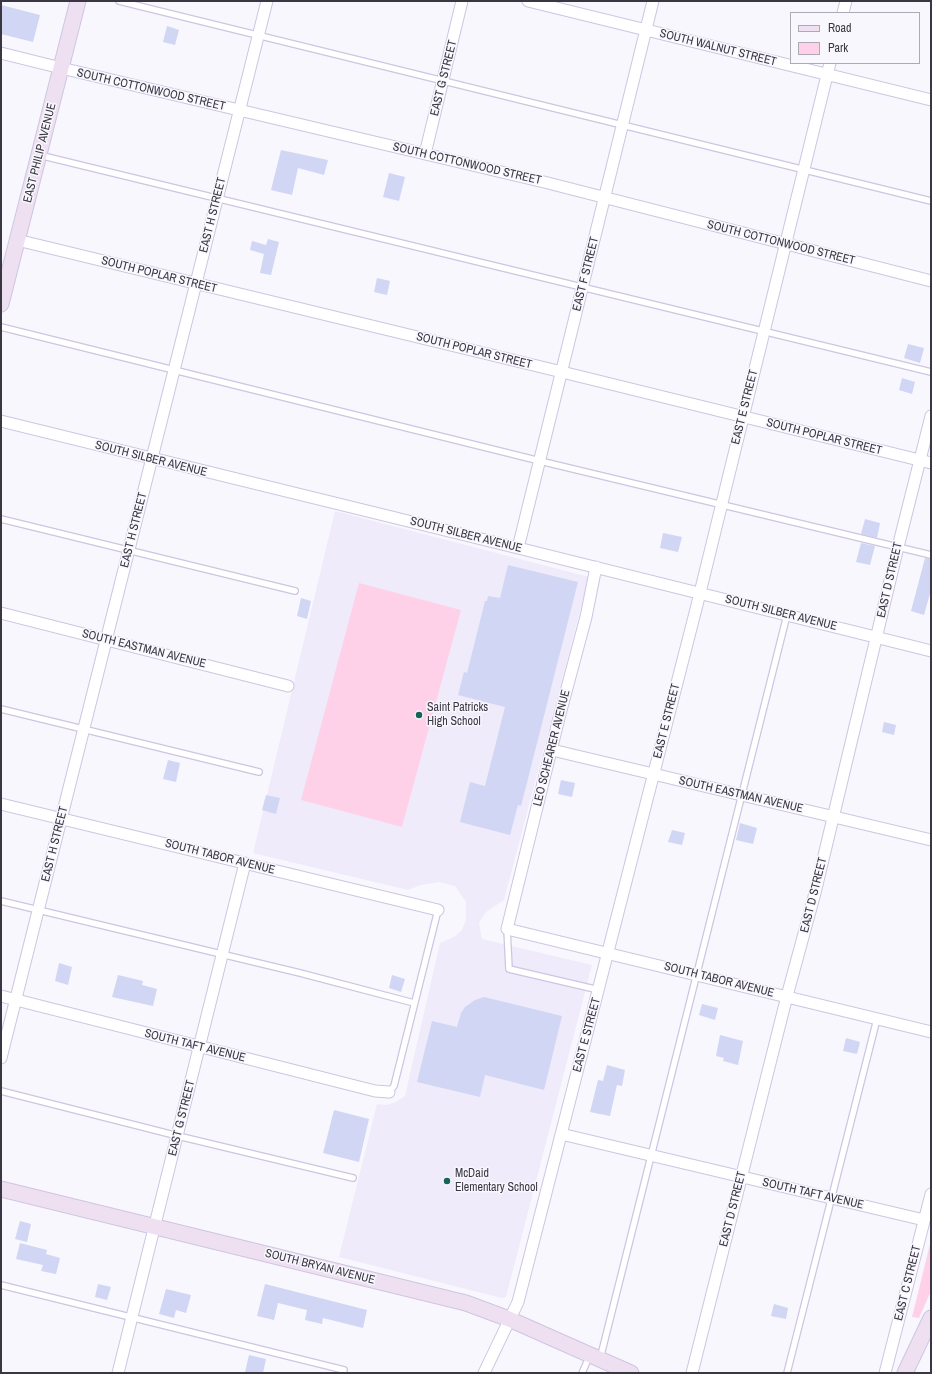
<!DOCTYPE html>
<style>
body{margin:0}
#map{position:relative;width:932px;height:1374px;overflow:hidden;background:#f8f7fd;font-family:"Archivo Narrow",sans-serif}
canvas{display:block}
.frame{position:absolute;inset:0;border:2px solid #3a3642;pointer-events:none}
.legend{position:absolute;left:790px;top:12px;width:130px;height:52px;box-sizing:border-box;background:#f8f7fd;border:1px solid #acaab2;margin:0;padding:5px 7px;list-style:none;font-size:12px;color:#3a3642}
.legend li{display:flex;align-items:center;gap:8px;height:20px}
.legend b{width:20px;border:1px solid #acaab2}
</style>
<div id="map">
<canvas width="932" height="1374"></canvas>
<div class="frame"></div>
<ul class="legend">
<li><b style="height:5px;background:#eee0f1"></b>Road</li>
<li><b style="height:11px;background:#ffd1e9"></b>Park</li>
</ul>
</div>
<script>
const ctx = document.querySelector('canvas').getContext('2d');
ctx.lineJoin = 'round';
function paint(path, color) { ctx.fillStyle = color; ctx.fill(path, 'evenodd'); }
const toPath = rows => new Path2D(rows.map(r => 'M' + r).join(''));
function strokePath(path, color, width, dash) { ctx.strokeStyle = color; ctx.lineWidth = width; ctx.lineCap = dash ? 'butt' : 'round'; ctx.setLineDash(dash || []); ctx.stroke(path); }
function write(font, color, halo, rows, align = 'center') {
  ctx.font = font + ' "Archivo Narrow",sans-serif'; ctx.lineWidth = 3; ctx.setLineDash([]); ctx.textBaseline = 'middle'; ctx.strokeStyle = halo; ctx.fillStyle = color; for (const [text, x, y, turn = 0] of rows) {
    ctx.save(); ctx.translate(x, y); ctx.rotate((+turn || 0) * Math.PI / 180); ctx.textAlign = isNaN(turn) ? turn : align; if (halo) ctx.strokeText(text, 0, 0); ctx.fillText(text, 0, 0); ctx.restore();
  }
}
paint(toPath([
 [335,511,589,577,504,900,486,912,479,923,482,939,592,965,506,1297,502,1298,339,1257,377,1104,387,1105,396,1102,405,1096,440,943,454,937,462,930,466,920,466,902,455,886,439,882,421,885,408,890,253,853]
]), '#efebfa');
paint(toPath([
 [359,583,461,610,402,827,301,800],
 [931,1240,931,1291,919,1318,912,1317]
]), '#ffd1e9');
paint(toPath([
 [1,5,40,15,33,42,1,34],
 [167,26,179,30,175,45,163,42],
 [281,150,328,160,324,175,298,168,292,195,271,190],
 [389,173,405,177,399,201,383,197],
 [268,239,279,242,271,275,260,273,264,254,250,250,252,241,266,245],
 [377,278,390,281,387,295,374,292],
 [908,344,924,348,920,363,904,358],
 [902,378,915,382,912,394,899,390],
 [865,519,880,523,877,538,861,534],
 [663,533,682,537,678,552,660,548],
 [861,543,875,546,870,565,856,562],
 [925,558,931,559,931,590,924,615,911,611],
 [508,565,578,582,521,806,518,805,510,835,460,822,470,782,485,786,505,707,458,695,464,672,467,673,485,601,487,601,488,596,500,598],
 [301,598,311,601,307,619,297,616],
 [884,722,896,725,894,735,882,732],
 [168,760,180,763,176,782,163,779],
 [561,780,575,783,572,797,558,794],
 [266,795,280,798,276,814,262,810],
 [740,823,757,828,753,844,736,840],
 [672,830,685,833,682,845,668,842],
 [59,963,72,967,68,985,55,981],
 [118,975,143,981,142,985,157,989,153,1006,112,997],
 [392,975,405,979,401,992,389,988],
 [484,997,562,1016,544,1090,485,1075,480,1097,417,1082,432,1021,457,1027,461,1013,465,1007,475,1000],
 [702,1004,718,1008,715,1020,699,1015],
 [720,1035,743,1041,738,1065,723,1061,724,1058,716,1056],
 [846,1038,860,1042,857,1054,843,1051],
 [607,1065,625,1070,622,1086,617,1085,610,1116,590,1112,598,1080,603,1081],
 [334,1110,369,1119,359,1162,323,1153],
 [20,1221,31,1224,27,1242,15,1239],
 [20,1243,47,1250,46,1254,60,1258,56,1274,41,1271,43,1265,16,1259],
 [98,1284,111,1287,107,1300,95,1297],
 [265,1284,367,1310,363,1328,323,1318,322,1324,305,1320,307,1310,278,1303,274,1320,257,1316],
 [166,1289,191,1295,186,1313,176,1310,174,1318,159,1314],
 [774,1304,788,1308,786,1319,771,1316],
 [249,1355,266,1359,263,1373,245,1372]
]), '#d0d6f4');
const lane = toPath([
 [119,1,931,201],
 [39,155,931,372],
 [1,327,540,461,931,555],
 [1,519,295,591],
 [1,709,259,772],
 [1,901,300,973,414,1003],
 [507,929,509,969,599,990],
 [1,1091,178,1136,353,1178],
 [389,1092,394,1086,438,910],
 [1,1285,344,1370],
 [600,1359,787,615],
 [582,1373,590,1355],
 [787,1373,877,1019]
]);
const street = toPath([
 [528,1,931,100],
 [843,13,846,1],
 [1,53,61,68,544,182,931,281],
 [425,154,462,1],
 [17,240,562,372,931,463],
 [1,421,518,548,931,651],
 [518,548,653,1],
 [596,567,586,617,560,714,507,929,931,1032],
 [1,613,288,686],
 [552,750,931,840],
 [1,804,438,910],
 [1,996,375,1091,389,1092],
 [1,1058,267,1],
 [561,1134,924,1220],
 [118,1373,245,863],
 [484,1373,518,1302,696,609,830,63],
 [692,1373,787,996,815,893,898,547,931,416],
 [885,1373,931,1194]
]);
const secondary = toPath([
 [1,304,78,1],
 [1,1189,466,1303,509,1319,631,1373],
 [905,1373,931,1318]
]);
strokePath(lane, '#cec5e2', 8);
strokePath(street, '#cec5e2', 13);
strokePath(secondary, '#cec5e2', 17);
strokePath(lane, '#fff', 5.5);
strokePath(street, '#fff', 11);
strokePath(secondary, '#eee0f1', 15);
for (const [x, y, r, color] of [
 [419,715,4,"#17635a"],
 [447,1181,4,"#17635a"]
]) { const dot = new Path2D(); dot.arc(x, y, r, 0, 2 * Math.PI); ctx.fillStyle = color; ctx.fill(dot); strokePath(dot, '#f8f7fd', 1.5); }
write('12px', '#3a3642', '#f8f7fd', [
 ["SOUTH WALNUT STREET",718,48,14],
 ["EAST G STREET",444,78,-76],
 ["SOUTH COTTONWOOD STREET",151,90,13],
 ["EAST PHILIP AVENUE",40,153,-76],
 ["SOUTH COTTONWOOD STREET",467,164,13],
 ["EAST H STREET",213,215,-76],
 ["SOUTH COTTONWOOD STREET",781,243,14],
 ["EAST F STREET",586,274,-76],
 ["SOUTH POPLAR STREET",159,275,14],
 ["SOUTH POPLAR STREET",474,351,14],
 ["EAST E STREET",745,407,-76],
 ["SOUTH POPLAR STREET",824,437,14],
 ["SOUTH SILBER AVENUE",151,459,14],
 ["EAST H STREET",134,530,-76],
 ["SOUTH SILBER AVENUE",466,535,14],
 ["EAST D STREET",890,580,-77],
 ["SOUTH SILBER AVENUE",781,613,14],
 ["SOUTH EASTMAN AVENUE",144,649,14],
 ["EAST E STREET",667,721,-76],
 ["LEO SCHEARER AVENUE",552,748,-76],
 ["SOUTH EASTMAN AVENUE",741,795,13],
 ["EAST H STREET",55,844,-76],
 ["SOUTH TABOR AVENUE",220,857,14],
 ["EAST D STREET",814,895,-76],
 ["SOUTH TABOR AVENUE",719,980,14],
 ["EAST E STREET",587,1035,-75],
 ["SOUTH TAFT AVENUE",195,1046,14],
 ["EAST G STREET",182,1118,-76],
 ["SOUTH TAFT AVENUE",813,1194,13],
 ["EAST D STREET",733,1209,-76],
 ["SOUTH BRYAN AVENUE",320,1267,14],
 ["EAST C STREET",908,1283,-76]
]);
write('12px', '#3a3642', '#f8f7fd', [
 ["Saint Patricks",427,708],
 ["High School",427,722],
 ["McDaid",455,1174],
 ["Elementary School",455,1188]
], 'left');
</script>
